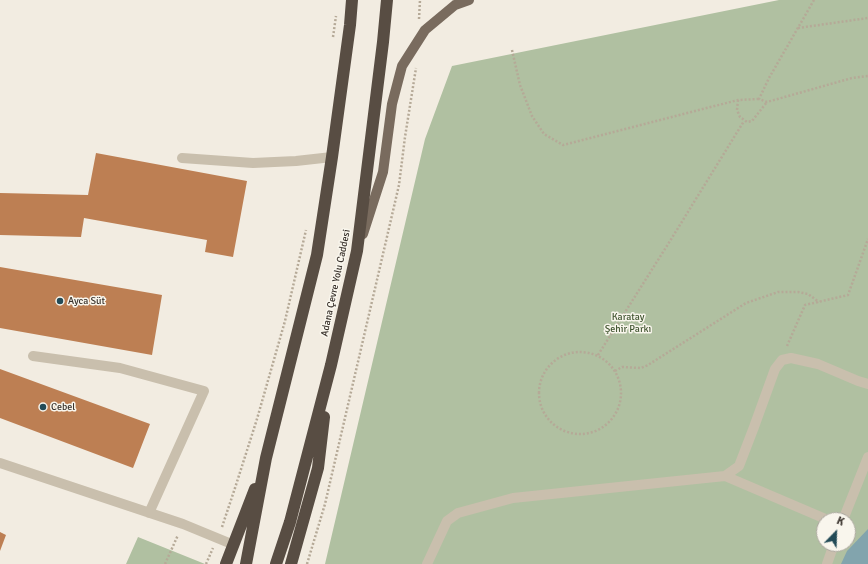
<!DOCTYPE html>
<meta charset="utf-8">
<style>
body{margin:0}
#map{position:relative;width:868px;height:564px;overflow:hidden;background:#f2ece1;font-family:Signika,sans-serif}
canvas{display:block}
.north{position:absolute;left:816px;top:512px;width:40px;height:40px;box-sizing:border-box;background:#f9f6ed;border:1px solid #aca79f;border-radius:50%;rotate:23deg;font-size:11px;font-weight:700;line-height:16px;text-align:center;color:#38312b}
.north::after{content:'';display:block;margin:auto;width:14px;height:18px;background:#234b57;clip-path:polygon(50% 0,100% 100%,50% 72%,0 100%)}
</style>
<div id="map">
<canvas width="868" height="564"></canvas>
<div class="north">K</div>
</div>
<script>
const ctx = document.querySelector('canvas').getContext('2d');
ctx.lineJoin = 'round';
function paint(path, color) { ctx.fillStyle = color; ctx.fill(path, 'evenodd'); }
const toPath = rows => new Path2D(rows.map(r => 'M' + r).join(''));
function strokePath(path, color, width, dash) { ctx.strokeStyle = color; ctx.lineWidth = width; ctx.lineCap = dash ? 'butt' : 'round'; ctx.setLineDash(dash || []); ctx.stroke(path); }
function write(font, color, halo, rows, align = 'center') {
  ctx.font = font + ' Signika,sans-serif'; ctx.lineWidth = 3; ctx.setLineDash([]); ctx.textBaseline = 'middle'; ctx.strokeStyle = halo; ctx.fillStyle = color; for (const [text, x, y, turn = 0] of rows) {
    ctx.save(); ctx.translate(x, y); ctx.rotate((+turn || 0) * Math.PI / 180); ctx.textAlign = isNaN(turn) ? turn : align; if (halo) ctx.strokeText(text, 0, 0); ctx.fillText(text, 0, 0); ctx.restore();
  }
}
paint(toPath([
 [779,0,868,0,868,564,325,564,425,139,452,66],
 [824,520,848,520,848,544,824,544],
 [138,537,205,564,126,564]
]), '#b0c0a1');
paint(toPath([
 [868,529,868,564,841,564,847,551]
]), '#82a4ad');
paint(toPath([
 [96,153,247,181,233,257,205,252,207,240,84,218,81,237,0,235,0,193,88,195],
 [0,267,162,295,152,355,0,328],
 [0,369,150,424,133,468,0,418],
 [0,532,6,535,0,551]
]), '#bd7f53');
strokePath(toPath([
 [814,0,769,78,759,99,767,102,852,78,868,76],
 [419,19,420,0],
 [798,28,868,18],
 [333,37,336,16],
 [512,50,520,85,532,116,544,134,563,145,738,100,759,99],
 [738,100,737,110,740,117,747,122,752,121,767,102],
 [787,346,805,305,848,295,868,239],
 '539 393a41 41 0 1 1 82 0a41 41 0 1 1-82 0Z',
 [598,355,670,241,744,121],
 [615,371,622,367,641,368,648,365,746,303,778,292,798,292,808,294,819,302],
 [222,527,235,488,257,419,285,321,306,230],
 [165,564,178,535],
 [206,564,213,548],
 [307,564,325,504,399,185,405,137,416,68]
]), '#b5a997', 2.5, [2, 2]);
strokePath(toPath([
 [182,158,253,163,296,161,332,157],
 [33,356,120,368,204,391,149,513],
 [0,463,183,524,234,545],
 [725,476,828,520],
 [843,520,868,457],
 [427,564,447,521,458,513,513,498,725,476,739,466,754,427,775,369,782,360,791,358,818,364,858,381,868,384],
 [827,564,834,544]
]), '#c9bfad', 10);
strokePath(toPath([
 [363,234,383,172,392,104,402,66,425,30,455,5,469,0]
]), '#796b5e', 10);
strokePath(toPath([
 [226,564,255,489],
 [246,564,266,458,317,255,332,157,350,25,352,0],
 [276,564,290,522,331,365,357,251,383,42,387,0],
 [291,564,318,468,324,417]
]), '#584d43', 12);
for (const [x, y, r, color] of [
 [60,301,4,"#234b57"],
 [43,407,4,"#234b57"]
]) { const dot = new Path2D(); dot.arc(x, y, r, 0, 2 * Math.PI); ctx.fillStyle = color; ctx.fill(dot); strokePath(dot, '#f9f6ed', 1.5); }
write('10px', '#38312b', '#f9f6ed', [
 ["Adana Çevre Yolu Caddesi",336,283,-78]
]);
write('10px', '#38312b', '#f9f6ed', [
 ["Ayca Süt",68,301],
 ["Cebel",51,407]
], 'left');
write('10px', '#415531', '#f9f6ed', [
 ["Karatay",628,317],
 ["Şehir Parkı",628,329]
]);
</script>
